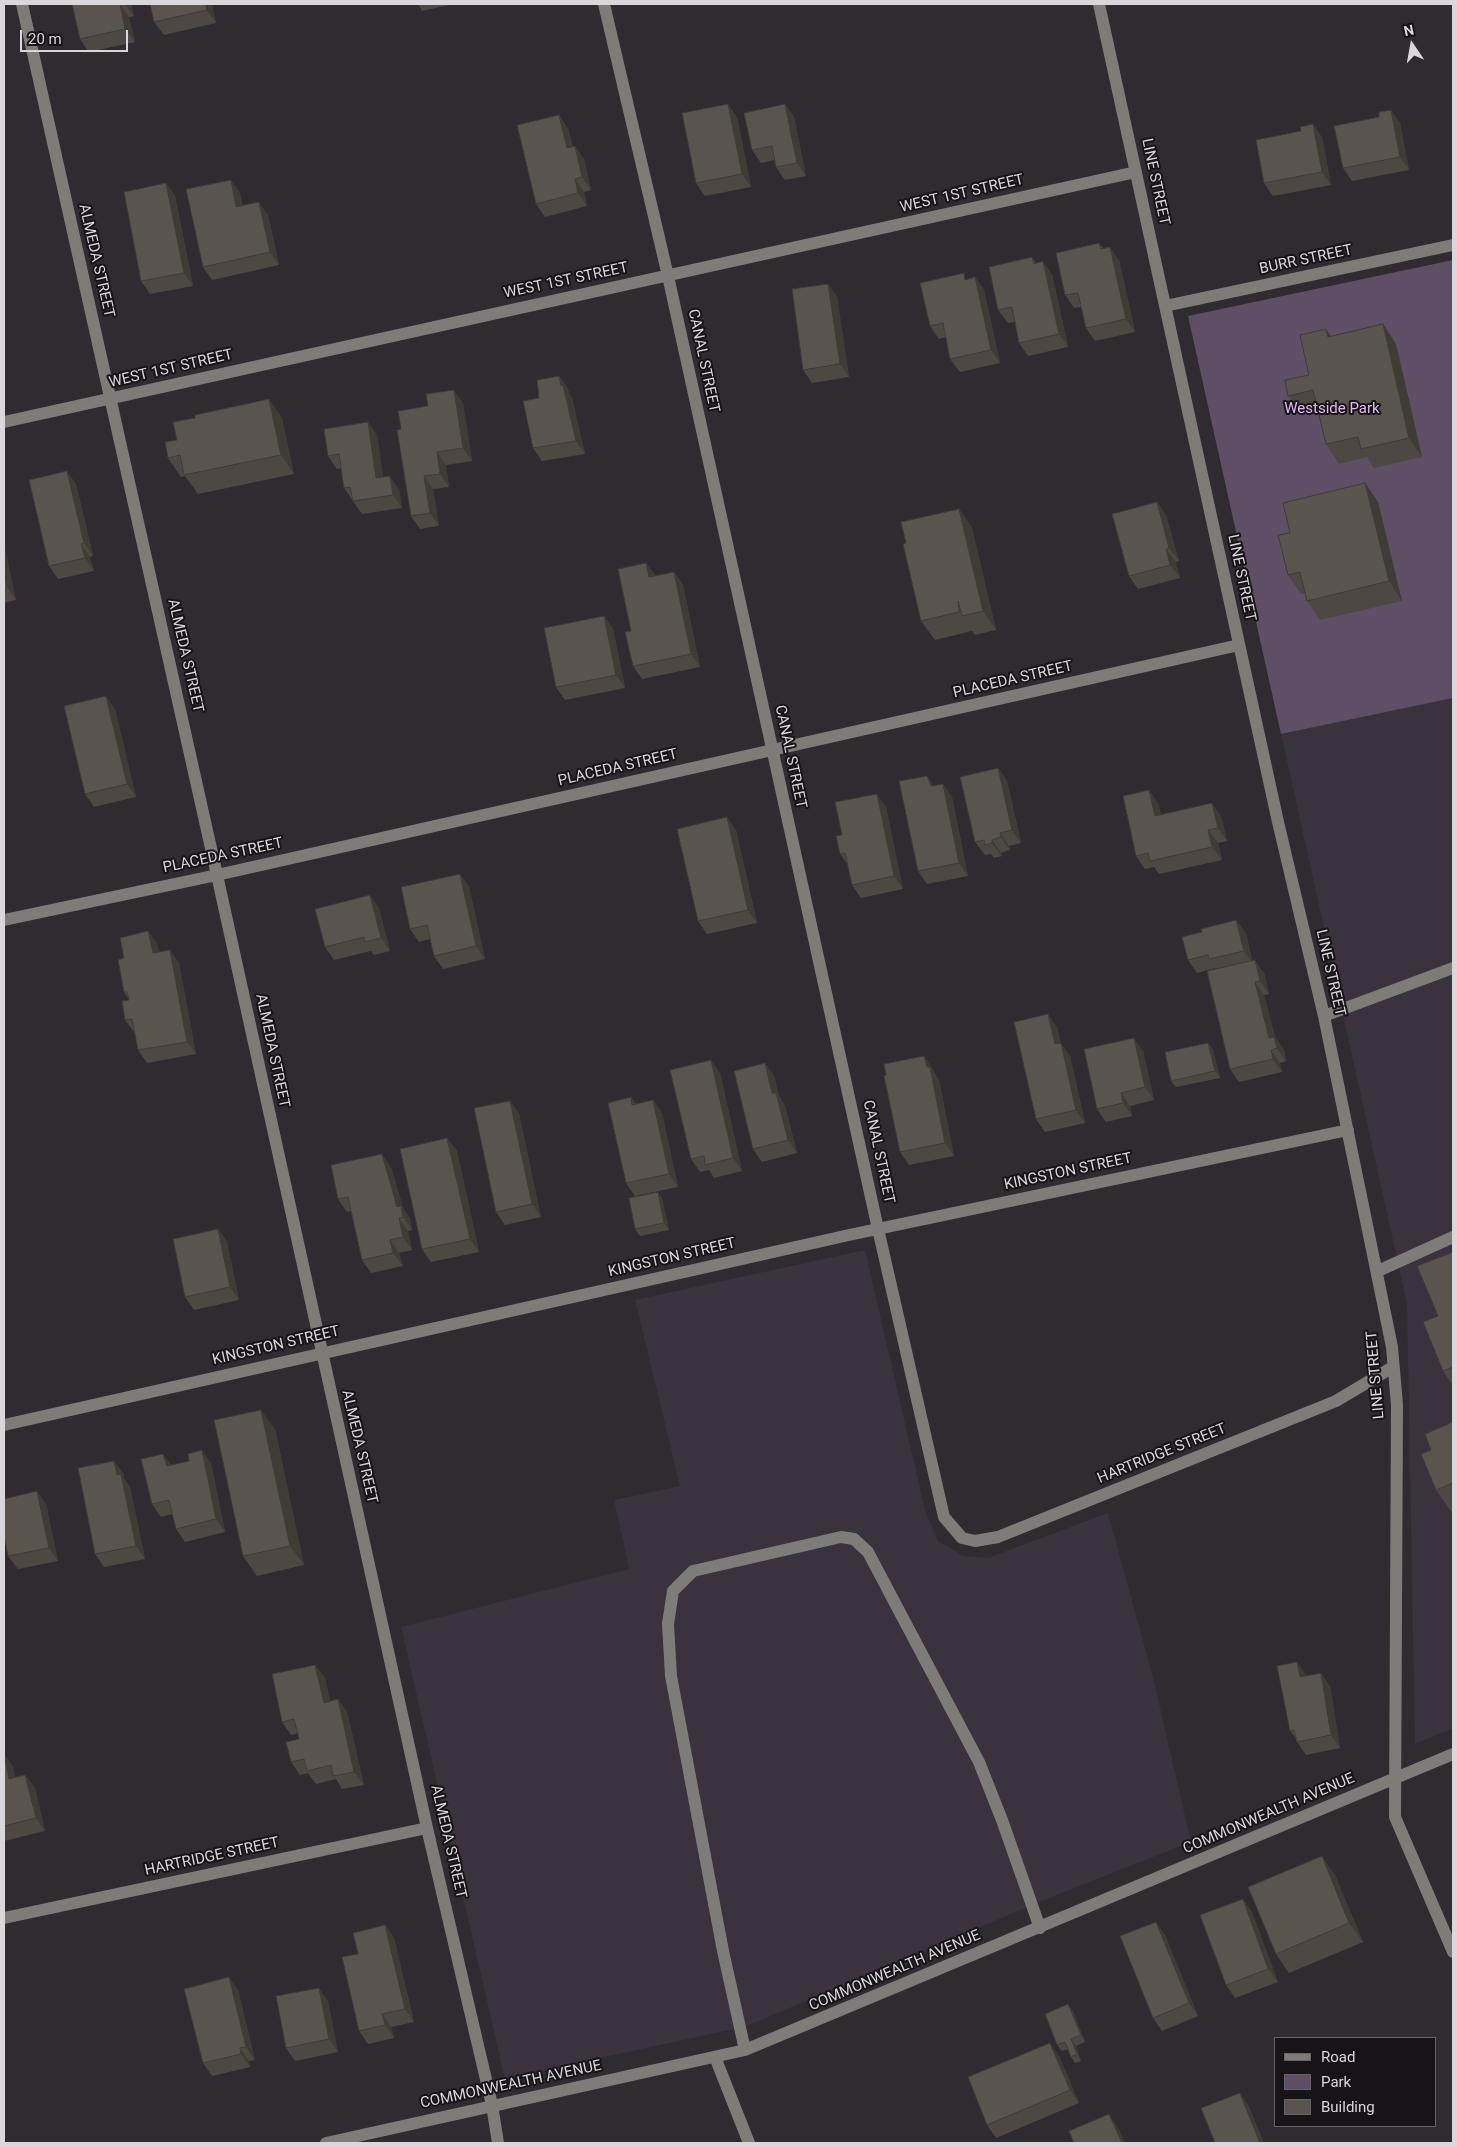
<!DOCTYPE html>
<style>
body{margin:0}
#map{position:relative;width:1457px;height:2147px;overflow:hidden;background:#2f2b31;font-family:Roboto,sans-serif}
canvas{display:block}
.frame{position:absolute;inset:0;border:5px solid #d9d7da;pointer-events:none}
.legend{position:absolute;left:1274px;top:2037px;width:162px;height:90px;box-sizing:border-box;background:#161417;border:1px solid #646265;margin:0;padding:6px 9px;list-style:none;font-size:15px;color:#d9d7da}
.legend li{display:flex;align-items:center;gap:10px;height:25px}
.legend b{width:25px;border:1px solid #646265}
.north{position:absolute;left:1387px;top:20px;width:50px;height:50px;-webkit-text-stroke:4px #161417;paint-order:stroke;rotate:348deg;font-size:14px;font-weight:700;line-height:20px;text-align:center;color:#d9d7da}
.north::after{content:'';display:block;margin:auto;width:18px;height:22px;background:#d9d7da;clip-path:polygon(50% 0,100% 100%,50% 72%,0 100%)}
.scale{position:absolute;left:20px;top:30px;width:108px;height:22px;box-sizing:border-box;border:2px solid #d9d7da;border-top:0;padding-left:6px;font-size:15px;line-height:18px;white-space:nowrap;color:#d9d7da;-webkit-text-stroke:4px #161417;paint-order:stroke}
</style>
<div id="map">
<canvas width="1457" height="2147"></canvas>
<div class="frame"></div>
<ul class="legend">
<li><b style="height:6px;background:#7e7c79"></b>Road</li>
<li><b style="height:14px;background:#5f4f66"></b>Park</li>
<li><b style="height:14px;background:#5a544f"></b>Building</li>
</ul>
<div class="north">N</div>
<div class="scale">20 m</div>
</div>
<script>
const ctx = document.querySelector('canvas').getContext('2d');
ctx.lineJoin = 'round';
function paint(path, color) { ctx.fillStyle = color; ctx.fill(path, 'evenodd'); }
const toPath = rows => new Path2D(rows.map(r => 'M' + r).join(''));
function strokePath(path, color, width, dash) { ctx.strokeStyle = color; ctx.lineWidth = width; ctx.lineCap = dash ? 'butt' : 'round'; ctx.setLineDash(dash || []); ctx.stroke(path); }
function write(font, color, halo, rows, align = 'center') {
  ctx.font = font + ' Roboto,sans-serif'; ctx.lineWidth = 4; ctx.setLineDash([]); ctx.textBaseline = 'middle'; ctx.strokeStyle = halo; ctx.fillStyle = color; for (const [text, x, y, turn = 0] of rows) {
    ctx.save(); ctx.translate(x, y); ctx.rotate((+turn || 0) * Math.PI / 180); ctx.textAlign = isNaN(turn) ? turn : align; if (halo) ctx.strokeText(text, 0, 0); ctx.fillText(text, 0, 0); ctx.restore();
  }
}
paint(toPath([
 [1453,698,1453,1728,1415,1744,1407,1304,1281,734],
 [865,1250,925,1510,938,1541,964,1556,988,1558,1108,1513,1153,1677,1191,1842,1044,1900,747,2026,505,2079,401,1627,629,1569,614,1500,680,1486,635,1300]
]), '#3a323d');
paint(toPath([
 [1453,260,1453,698,1281,734,1188,316]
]), '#5f4f66');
strokePath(toPath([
 [22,4,217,875,427,1828,492,2105,498,2143],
 [604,4,668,276,878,1229,944,1517,962,1538,975,1541,998,1537,1336,1401,1393,1367],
 [1099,4,1278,822,1324,1016,1392,1347,1397,1405,1395,1817,1453,1952],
 [1165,306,1453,245],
 [4,422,1136,172],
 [4,920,217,875,1239,645],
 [1324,1016,1453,968],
 [1378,1271,1453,1237],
 [4,1425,849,1235,1348,1130],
 [4,1918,427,1828],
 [745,2050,723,1951,671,1676,668,1624,673,1591,693,1571,841,1537,854,1539,868,1552,979,1762,1002,1820,1040,1928],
 [715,2057,749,2143],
 [326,2143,745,2050,1453,1754]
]), '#7e7c79', 12);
paint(toPath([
 [72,4,131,4,134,16,129,17,135,42,89,52,80,39],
 [212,4,216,23,164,35,154,22],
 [418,4,454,4,422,11],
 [785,104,794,117,806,176,785,180,776,167,775,160,761,163,752,150],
 [737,117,751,187,705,196,696,183],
 [1400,123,1409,170,1352,181,1343,168],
 [568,128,573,147,584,159,591,190,584,192,587,206,545,217,536,204],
 [1322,137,1331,185,1273,196,1264,183],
 [166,183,175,196,193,286,150,294,141,281],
 [240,193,242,206,268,215,279,265,212,280,203,267],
 [1099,243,1103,248,1119,260,1135,332,1095,341,1086,328,1081,307,1074,308,1065,295],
 [1032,257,1036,263,1052,274,1068,347,1028,356,1019,343,1015,322,1008,323,998,310],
 [975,277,984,290,1000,363,960,372,950,359,946,337,939,339,930,326,968,279],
 [828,284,837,297,849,377,812,383,803,370],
 [1383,324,1396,344,1422,457,1374,468,1367,457,1339,464,1326,444,1318,411,1301,415,1288,396,1309,375,1326,329,1331,337],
 [559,376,568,389,569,394,572,398,585,454,542,461,533,448,539,398],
 [269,399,282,418,294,474,198,494,185,476,181,477,168,458,177,440,195,418],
 [463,403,472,461,446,465,449,487,433,489,439,526,420,529,411,516,401,429],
 [377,435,383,477,399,489,402,508,362,514,344,488,341,468,337,469,328,456],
 [1365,483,1378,502,1402,601,1320,620,1307,601,1305,593,1301,594,1288,575,1290,533],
 [76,484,93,556,90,557,94,571,58,579,49,566],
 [1157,502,1166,515,1179,561,1176,562,1180,578,1138,589,1129,576],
 [959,509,972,528,996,630,975,635,972,631,935,640,921,621,906,543],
 [4,545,16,600,4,603],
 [646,563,655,576,674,572,683,585,700,667,642,679,633,666,631,631],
 [604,616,613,629,625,688,565,700,556,687],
 [115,709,136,797,94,807,85,794],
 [998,768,1007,781,1021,843,1009,846,1010,850,1001,853,1002,856,994,858,991,854,985,855,975,842],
 [927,776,934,786,943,784,952,797,968,876,927,884,918,871],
 [1158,803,1161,815,1221,816,1227,841,1218,843,1222,860,1159,874,1154,867,1145,869,1136,856],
 [886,807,903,889,861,898,852,885,848,865,840,854,842,835],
 [736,830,757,923,707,934,698,921],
 [460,874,469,887,485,959,443,969,434,956,430,939,419,942,410,929],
 [379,908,390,951,374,955,371,951,334,960,325,947],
 [1236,920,1246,933,1252,960,1264,973,1269,994,1264,995,1275,1037,1284,1050,1286,1061,1280,1063,1282,1072,1239,1082,1230,1069,1216,969,1215,968,1197,973,1188,960],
 [148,931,157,944,159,952,179,963,196,1054,147,1063,138,1050,135,1033,125,1020,129,1000,124,992,124,958],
 [1057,1027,1061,1044,1070,1056,1085,1123,1045,1132,1036,1119],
 [1208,1043,1213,1050,1220,1078,1176,1087,1171,1081],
 [1143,1051,1154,1100,1130,1106,1132,1116,1106,1122,1097,1109],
 [765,1063,774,1076,779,1096,785,1106,797,1153,762,1162,753,1149],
 [933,1069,934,1072,939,1080,954,1156,909,1165,900,1152],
 [720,1073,742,1171,714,1178,709,1170,700,1172,691,1159],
 [631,1097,635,1104,653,1100,662,1113,678,1187,635,1196,626,1183],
 [510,1101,519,1114,541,1217,505,1225,496,1212],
 [447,1138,457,1151,479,1252,431,1262,422,1249],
 [391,1167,403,1208,410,1219,412,1230,408,1231,412,1250,399,1253,403,1266,371,1273,362,1260,351,1211,347,1212,338,1199],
 [662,1198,669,1230,640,1236,635,1229],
 [218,1229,227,1242,239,1300,194,1310,185,1297],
 [1453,1252,1453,1386,1443,1371,1438,1316],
 [1453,1422,1453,1514,1436,1490,1431,1450],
 [275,1429,304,1565,257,1576,243,1556],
 [163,1454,171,1465,211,1463,225,1532,185,1542,176,1529,172,1514,161,1517,152,1504],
 [124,1474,124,1479,130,1487,145,1559,104,1567,95,1554],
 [46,1504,58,1561,18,1569,8,1556],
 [315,1665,325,1678,330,1701,338,1699,347,1712,364,1785,342,1789,336,1779,316,1784,308,1773,300,1775,291,1762,299,1739,298,1733,291,1735,282,1722],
 [1306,1675,1306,1676,1330,1686,1340,1748,1306,1755,1297,1742,1296,1738,1290,1731],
 [4,1754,13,1767,15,1777,25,1775,35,1788,45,1831,4,1841],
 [1335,1875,1363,1942,1289,1973,1276,1954],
 [1252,1912,1278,1982,1235,1998,1226,1985],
 [385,1925,394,1938,414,2022,391,2027,394,2038,368,2044,359,2031,358,1954],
 [1165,1935,1198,2016,1162,2031,1153,2018],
 [238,1990,255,2060,249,2061,250,2067,212,2076,203,2063],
 [328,2001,338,2052,295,2061,286,2048],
 [1073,2011,1085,2042,1076,2046,1081,2061,1075,2063,1071,2057,1068,2049,1062,2051,1057,2045],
 [1059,2056,1079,2103,996,2138,987,2125]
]), '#4d4844');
paint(toPath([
 [120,4,129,17,135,42,125,29],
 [125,4,131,4,134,16],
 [206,4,212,4,216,23,207,10],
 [728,104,737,117,751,187,742,174],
 [785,104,794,117,806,176,797,163],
 [1391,110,1400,123,1409,170,1400,157],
 [559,115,568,128,576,161,567,148],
 [1313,124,1322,137,1331,185,1322,172],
 [575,146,584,159,591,190,582,177],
 [575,179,584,192,587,206,578,193],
 [231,180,240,193,246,220,236,207],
 [166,183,175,196,193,286,184,273],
 [259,202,268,215,279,265,270,252],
 [1110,247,1119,260,1135,332,1126,319],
 [1043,261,1052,274,1068,347,1059,334],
 [975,277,984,290,1000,363,991,350],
 [828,284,837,297,849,377,840,364],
 [1383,324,1396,344,1422,457,1409,438],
 [1326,329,1339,348,1328,337],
 [559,376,568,389,569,394,572,398,585,454,576,441],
 [454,390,463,403,472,461,463,448],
 [269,399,282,418,294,474,281,455],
 [368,422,377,435,385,491,376,478],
 [437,452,446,465,449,487,440,474],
 [67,471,76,484,93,556,84,543],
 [390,476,399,489,402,508,393,495],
 [424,476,433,489,439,526,430,513],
 [1365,483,1378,502,1402,601,1389,581],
 [1157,502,1166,515,1179,561,1169,548],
 [959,509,972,528,996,630,983,611],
 [81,544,90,557,94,571,85,558],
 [4,545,16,600,7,587,4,573],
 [1166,549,1176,562,1180,578,1170,565],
 [646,563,656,576,649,577],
 [674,572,683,585,700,667,691,654],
 [604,616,613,629,625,688,616,675],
 [106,696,115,709,136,797,127,784],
 [998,768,1007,781,1021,843,1012,830],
 [927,776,936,789,931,786],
 [943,784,952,797,968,876,959,863],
 [1149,790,1158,803,1164,829,1155,816],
 [877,794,886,807,903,889,894,876],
 [1212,803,1221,816,1227,841,1218,828],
 [727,817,736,830,757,923,748,910],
 [1208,830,1218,843,1222,860,1212,847],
 [1000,833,1009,846,1010,850,1001,837],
 [992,840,1001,853,1002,856,992,843],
 [460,874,469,887,485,959,476,946],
 [370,895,379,908,390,951,381,938],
 [1236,920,1246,933,1253,964,1244,951],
 [148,931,157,944,162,966,153,953],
 [170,950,179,963,196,1054,187,1042],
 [1255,960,1264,973,1269,994,1260,981],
 [1255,982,1264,995,1275,1037,1284,1050,1286,1061,1269,1038],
 [1048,1014,1057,1027,1061,1044,1070,1056,1085,1123,1076,1110,1055,1044],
 [1134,1038,1143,1051,1154,1100,1145,1087],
 [1208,1043,1213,1050,1220,1078,1215,1071],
 [1271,1050,1280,1063,1282,1072,1273,1059],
 [924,1056,933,1069,934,1072,939,1080,954,1156,945,1143],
 [711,1060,720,1073,742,1171,733,1158],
 [765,1063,774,1076,779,1096,785,1106,797,1153,788,1140,772,1093],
 [1121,1093,1130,1106,1132,1116,1123,1103],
 [631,1097,640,1110,632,1105],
 [653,1100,662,1113,678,1187,669,1174],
 [510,1101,519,1114,541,1217,532,1204],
 [447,1138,457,1151,479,1252,470,1239],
 [382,1154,391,1167,403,1208,410,1219,412,1230,397,1207],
 [658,1192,662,1198,669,1230,664,1223],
 [399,1218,408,1231,412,1250,403,1237],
 [218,1229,227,1242,239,1300,230,1287],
 [390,1240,399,1253,403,1266,393,1253],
 [261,1410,275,1429,304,1565,290,1546],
 [202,1450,211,1463,225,1532,216,1519],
 [163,1454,172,1467,167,1466],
 [114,1461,124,1474,124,1479,130,1487,145,1559,136,1546],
 [37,1491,46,1504,58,1561,49,1548],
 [1297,1662,1306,1675,1309,1690,1300,1677],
 [315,1665,325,1678,333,1716,324,1703],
 [1321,1673,1330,1686,1340,1748,1331,1735],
 [338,1699,347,1712,364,1785,354,1772],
 [4,1754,13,1767,19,1792,9,1779],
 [25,1775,35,1788,45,1831,36,1818],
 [1322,1856,1335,1875,1363,1942,1349,1923],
 [1243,1899,1252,1912,1278,1982,1268,1969],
 [1156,1922,1165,1935,1198,2016,1189,2003],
 [385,1925,394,1938,414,2022,405,2009],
 [229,1977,238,1990,255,2060,246,2047],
 [319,1988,328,2001,338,2052,329,2039],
 [1068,2004,1073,2011,1085,2042,1081,2035],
 [382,2014,391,2027,394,2038,385,2025],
 [1071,2039,1076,2046,1081,2061,1077,2054],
 [1050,2043,1059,2056,1079,2103,1070,2090],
 [240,2048,249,2061,250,2067,241,2054],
 [1240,2093,1249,2106,1264,2143,1260,2143],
 [1109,2114,1118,2127,1125,2143,1122,2143]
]), '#3f3b37');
const building = toPath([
 [72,4,122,4,120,4,125,29,80,39,72,4],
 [150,4,206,4,207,10,154,22,150,4],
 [728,104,742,174,696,183,682,113,728,104],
 [785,104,797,163,776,167,772,146,752,150,744,113,785,104],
 [1391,110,1400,157,1343,168,1334,126,1379,117,1379,112,1391,110],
 [559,115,567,148,575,146,582,177,575,179,578,193,536,204,517,125,559,115],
 [1313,124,1322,172,1264,183,1256,140,1301,131,1300,127,1313,124],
 [231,180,236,207,259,202,270,252,203,267,186,189,231,180],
 [166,183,184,273,141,281,124,192,166,183],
 [1099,243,1101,249,1110,247,1126,319,1086,328,1078,293,1065,295,1056,253,1099,243],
 [1032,257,1034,264,1043,261,1059,334,1019,343,1012,307,998,310,989,267,1032,257],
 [964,273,965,280,975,277,991,350,950,359,943,323,930,326,920,283,964,273],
 [828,284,840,364,803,370,792,289,828,284],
 [1383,324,1409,438,1361,449,1358,437,1326,444,1313,390,1288,396,1285,380,1309,375,1300,335,1326,329,1328,337,1383,324],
 [559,376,561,386,563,385,576,441,533,448,523,401,539,398,537,380,559,376],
 [454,390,463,448,437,452,440,474,424,476,430,513,411,516,397,430,401,429,398,411,428,406,426,394,454,390],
 [269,399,281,455,184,475,180,455,168,458,165,442,177,440,173,422,195,418,195,415,269,399],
 [368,422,376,478,390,476,393,495,353,501,350,487,344,488,339,454,328,456,324,429,368,422],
 [67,471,84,543,81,544,85,558,49,566,29,480,67,471],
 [1365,483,1389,581,1307,601,1300,572,1288,575,1278,535,1290,533,1283,503,1365,483],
 [1157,502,1169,548,1166,549,1170,565,1129,576,1112,514,1157,502],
 [959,509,983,611,962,616,958,601,959,612,921,621,903,544,906,543,901,522,959,509],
 [646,563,649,577,674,572,691,654,633,666,625,632,631,631,618,569,646,563],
 [4,573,7,587,4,588,4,573],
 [604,616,616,675,556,687,544,628,604,616],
 [106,696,127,784,85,794,64,706,106,696],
 [998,768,1012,830,1000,833,1001,837,992,840,992,843,985,845,984,840,975,842,960,777,998,768],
 [927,776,931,786,943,784,959,863,918,871,899,781,927,776],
 [1149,790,1155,816,1212,803,1218,828,1208,830,1212,847,1150,861,1148,853,1136,856,1123,796,1149,790],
 [877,794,894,876,852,885,845,853,840,854,836,836,842,835,835,802,877,794],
 [727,817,748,910,698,921,677,829,727,817],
 [460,874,476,946,434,956,427,925,410,929,401,887,460,874],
 [370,895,381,938,365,942,364,937,325,947,315,909,370,895],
 [1236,920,1244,951,1209,959,1208,955,1188,960,1182,937,1202,932,1201,929,1236,920],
 [148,931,153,953,170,950,187,1042,138,1050,132,1019,125,1020,122,1001,129,1000,127,992,124,992,118,960,124,958,120,938,148,931],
 [1255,960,1260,981,1255,982,1269,1038,1274,1037,1277,1048,1271,1050,1273,1059,1230,1069,1207,971,1255,960],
 [1048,1014,1055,1044,1061,1043,1076,1110,1036,1119,1014,1022,1048,1014],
 [1134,1038,1145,1087,1121,1093,1123,1103,1097,1109,1084,1049,1134,1038],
 [1208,1043,1215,1071,1171,1081,1165,1052,1208,1043],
 [924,1056,927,1067,930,1067,945,1143,900,1152,884,1076,886,1075,884,1064,924,1056],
 [711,1060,733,1158,705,1165,704,1156,691,1159,670,1070,711,1060],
 [765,1063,772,1093,776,1093,788,1140,753,1149,734,1071,765,1063],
 [631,1097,632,1105,653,1100,669,1174,626,1183,608,1103,631,1097],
 [510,1101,532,1204,496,1212,474,1108,510,1101],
 [447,1138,470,1239,422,1249,400,1149,447,1138],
 [382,1154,397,1207,401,1206,403,1217,399,1218,403,1237,390,1240,393,1253,362,1260,348,1197,338,1199,331,1165,382,1154],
 [658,1192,664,1223,635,1229,629,1198,658,1192],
 [218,1229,230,1287,185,1297,173,1239,218,1229],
 [1453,1252,1453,1367,1443,1371,1423,1322,1438,1316,1417,1266,1453,1252],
 [261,1410,290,1546,243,1556,214,1420,261,1410],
 [1453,1422,1453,1483,1436,1490,1421,1454,1431,1450,1425,1434,1453,1422],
 [202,1450,216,1519,176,1529,169,1500,152,1504,141,1459,163,1454,167,1466,189,1461,188,1454,202,1450],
 [114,1461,117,1475,121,1474,136,1546,95,1554,78,1468,114,1461],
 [37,1491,49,1548,8,1556,4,1535,4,1499,37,1491],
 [1297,1662,1300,1677,1321,1673,1331,1735,1297,1742,1294,1730,1290,1731,1277,1666,1297,1662],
 [315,1665,324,1703,338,1699,354,1772,333,1776,331,1765,307,1771,304,1759,291,1762,286,1742,299,1739,294,1719,282,1722,272,1674,315,1665],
 [4,1754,9,1779,25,1775,36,1818,4,1826,4,1754],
 [1322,1856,1349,1923,1276,1954,1248,1887,1322,1856],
 [1243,1899,1268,1969,1226,1985,1200,1915,1243,1899],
 [1156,1922,1189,2003,1153,2018,1120,1936,1156,1922],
 [385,1925,405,2009,382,2014,385,2025,359,2031,342,1957,358,1954,353,1933,385,1925],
 [229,1977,246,2047,240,2048,241,2054,203,2063,184,1989,229,1977],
 [319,1988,329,2039,286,2048,276,1996,319,1988],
 [1068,2004,1081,2035,1071,2039,1077,2054,1071,2057,1065,2042,1057,2045,1045,2014,1068,2004],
 [1050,2043,1070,2090,987,2125,968,2077,1050,2043],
 [1240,2093,1260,2143,1215,2143,1201,2108,1240,2093],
 [1109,2114,1122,2143,1074,2143,1069,2131,1109,2114]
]);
paint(building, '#5a544f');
strokePath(building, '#3f3b37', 1);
write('15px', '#d9d7da', '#161417', [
 ["LINE STREET",1155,182,78],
 ["WEST 1ST STREET",962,194,-13],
 ["BURR STREET",1306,260,-12],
 ["ALMEDA STREET",96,261,77],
 ["WEST 1ST STREET",566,281,-12],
 ["CANAL STREET",703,361,78],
 ["WEST 1ST STREET",171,369,-13],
 ["LINE STREET",1241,578,78],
 ["ALMEDA STREET",185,656,77],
 ["PLACEDA STREET",1013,680,-13],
 ["CANAL STREET",790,757,78],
 ["PLACEDA STREET",618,768,-13],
 ["PLACEDA STREET",223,856,-12],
 ["LINE STREET",1330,973,77],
 ["ALMEDA STREET",272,1051,78],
 ["CANAL STREET",878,1152,78],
 ["KINGSTON STREET",1068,1172,-12],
 ["KINGSTON STREET",672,1258,-13],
 ["KINGSTON STREET",276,1346,-13],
 ["LINE STREET",1376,1375,-95],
 ["ALMEDA STREET",359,1447,77],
 ["HARTRIDGE STREET",1162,1454,-22],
 ["COMMONWEALTH AVENUE",1269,1814,-23],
 ["ALMEDA STREET",448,1842,77],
 ["HARTRIDGE STREET",212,1857,-12],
 ["COMMONWEALTH AVENUE",895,1971,-23],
 ["COMMONWEALTH AVENUE",511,2085,-12]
]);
write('15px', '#e3b8f5', '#161417', [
 ["Westside Park",1332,409]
]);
</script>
